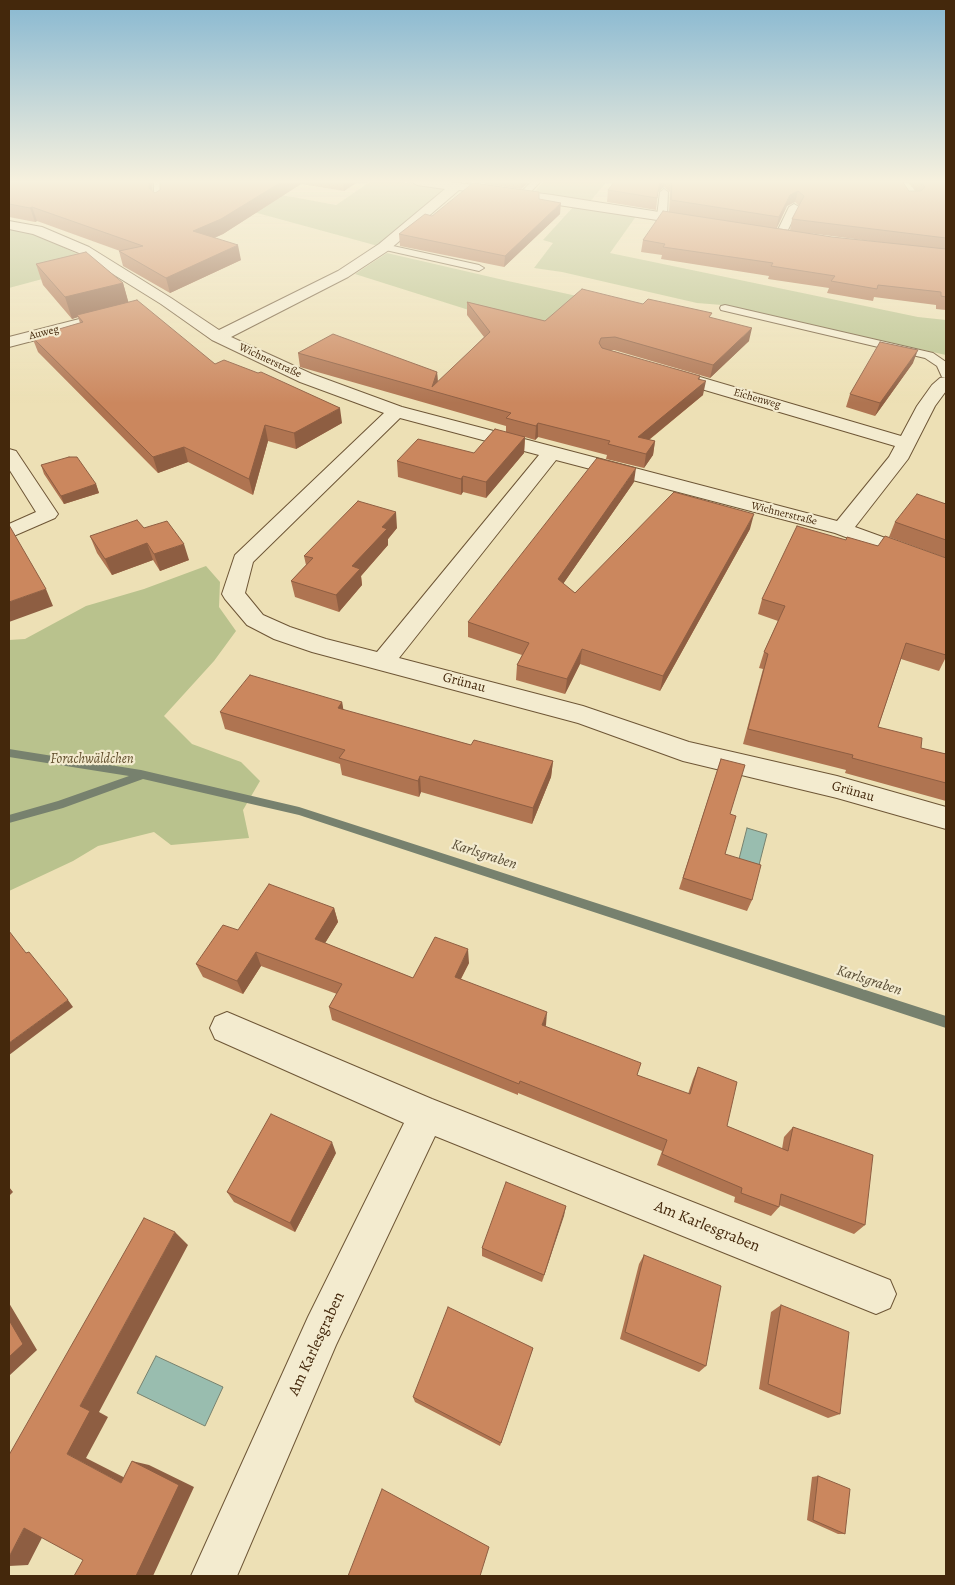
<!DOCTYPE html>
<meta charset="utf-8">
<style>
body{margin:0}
#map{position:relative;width:955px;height:1585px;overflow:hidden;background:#ede0b5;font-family:Alegreya,serif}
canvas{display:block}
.frame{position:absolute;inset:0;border:10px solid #44280c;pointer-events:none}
</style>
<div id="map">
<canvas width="955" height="1585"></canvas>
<div class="frame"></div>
</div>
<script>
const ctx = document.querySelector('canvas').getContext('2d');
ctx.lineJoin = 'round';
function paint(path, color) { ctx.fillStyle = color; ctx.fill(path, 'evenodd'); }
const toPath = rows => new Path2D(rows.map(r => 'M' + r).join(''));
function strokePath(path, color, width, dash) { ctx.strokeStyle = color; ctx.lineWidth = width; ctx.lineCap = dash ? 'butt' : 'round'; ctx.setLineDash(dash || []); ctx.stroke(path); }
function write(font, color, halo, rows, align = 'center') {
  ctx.font = font + ' Alegreya,serif'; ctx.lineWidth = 4.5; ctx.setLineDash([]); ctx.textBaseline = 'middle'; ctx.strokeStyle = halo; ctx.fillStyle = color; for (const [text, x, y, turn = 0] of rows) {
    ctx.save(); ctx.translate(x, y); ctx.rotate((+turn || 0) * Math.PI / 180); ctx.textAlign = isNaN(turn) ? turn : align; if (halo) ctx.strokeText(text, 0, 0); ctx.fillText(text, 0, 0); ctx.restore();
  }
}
paint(toPath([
 [371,181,398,181,446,190,378,246,206,199,255,190,336,205],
 [544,181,607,181,589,203,531,195],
 [574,206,637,215,610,253,918,317,946,320,946,355,722,305,697,303,562,272,534,268,553,243,543,240],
 [9,229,38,235,98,264,9,288],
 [387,253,508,281,577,296,544,327,472,311,355,274],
 [206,566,220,582,219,607,236,631,214,661,164,716,192,744,241,762,260,781,243,810,249,838,171,845,154,832,98,846,73,861,9,891,9,640,25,639,86,606,144,589]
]), '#b9c28d');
const water = toPath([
 [747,828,767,834,759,865,739,859,747,828],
 [156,1356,223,1387,205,1426,137,1393,156,1356]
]);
paint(water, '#99bdaf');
strokePath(water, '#77816e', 1);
paint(toPath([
 [9,749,141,770,299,807,946,1016,946,1028,299,815,143,779,63,808,9,823,9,815,58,801,129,776,9,757,9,749]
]), '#77816e');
const lane = toPath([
 [154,181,162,181,161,204,158,205,154,202,154,181],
 [532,181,541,181,526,197,520,197,520,193,532,181],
 [664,189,668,192,667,216,662,219,657,216,660,192,664,189],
 [794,204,799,207,785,236,780,239,777,238,775,236,789,207,794,204],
 [384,244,479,265,484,268,479,271,381,249,381,245,384,244],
 [725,305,933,353,946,362,946,377,942,377,937,366,925,358,721,310,720,308,721,306,725,305]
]);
const street = toPath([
 [411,181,443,181,552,195,697,218,704,222,697,226,459,190,389,250,348,277,231,337,312,374,402,407,837,521,889,457,895,446,664,378,661,374,664,370,670,369,676,370,901,436,917,406,932,385,940,378,946,377,946,391,935,406,908,459,855,527,946,560,946,575,835,533,556,460,399,658,583,706,689,742,837,776,946,807,946,829,837,798,683,761,578,723,312,652,274,639,247,625,225,599,222,594,235,555,384,413,300,382,212,340,161,304,79,253,33,234,9,229,9,221,42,227,89,247,171,298,219,330,338,271,379,244,445,189,417,185,411,181],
 [400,418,539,455,377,652,326,639,290,627,263,615,245,593,253,562,400,418],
 [95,315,101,317,103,320,101,323,9,347,9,337,95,315],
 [9,449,16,451,58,514,55,518,9,538,9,524,36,512,9,469,9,449],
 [227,1012,432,1099,890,1280,896,1294,890,1308,876,1314,435,1136,336,1345,237,1576,191,1576,308,1317,404,1123,215,1039,210,1028,215,1017,227,1012]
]);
strokePath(lane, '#6e5636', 2);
strokePath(street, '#6e5636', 2);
paint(lane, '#f3ebcf');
paint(street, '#f3ebcf');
paint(toPath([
 [9,181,152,191,155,193,160,190,160,181,359,181,344,191,301,184,223,234,214,238,241,260,170,293,123,266,119,251,120,251,37,221,35,222,9,217],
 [485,181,530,181,521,189,485,184],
 [615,181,902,181,909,191,915,191,907,181,946,181,946,310,936,309,936,305,874,297,873,301,827,293,829,288,768,279,769,276,661,259,662,255,641,252,643,240,669,212,670,192,664,187,658,192,656,210,607,202,608,190],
 [795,202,799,206,792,219,790,230,777,228,787,206],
 [808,233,886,243,832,237],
 [539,199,560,214,504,267,400,246,399,234,432,216],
 [36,264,123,283,128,302,215,364,342,423,296,449,268,441,253,495,188,462,158,473,38,352,32,337,80,323,78,317,72,319,43,285],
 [467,302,545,321,643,304,711,318,749,341,710,378,614,350,610,350,700,379,703,395,649,440,655,441,653,455,644,468,606,459,607,455,538,437,535,440,525,437,524,453,486,498,463,492,461,495,398,477,397,461,474,453,506,432,506,426,300,367,298,353,437,372,438,382,484,337,467,315],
 [913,363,875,416,846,407,850,394],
 [41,465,96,484,99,493,64,504,44,474],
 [634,482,563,584,575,593,750,529,660,691,580,664,565,694,516,680,517,665,522,655,468,637,468,622],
 [946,504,946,558,889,537,895,522],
 [144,528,189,560,160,571,153,560,112,575,97,553,90,536],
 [397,528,388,539,388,545,361,576,362,585,339,612,295,597,291,581,306,565,304,556],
 [846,540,946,558,946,657,939,671,901,659,878,727,921,748,946,754,946,801,845,773,846,770,743,744,763,669,759,668,764,652,778,621,758,614,762,599],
 [342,702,343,710,471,745,553,761,551,777,532,824,421,792,419,797,342,775,340,764,225,729,220,712],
 [721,759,730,814,725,854,752,900,747,911,679,889],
 [334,908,338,922,325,943,413,978,469,963,461,979,546,1025,545,1026,637,1075,688,1094,693,1079,698,1067,727,1126,782,1149,784,1137,793,1127,865,1225,854,1234,779,1205,779,1207,771,1216,734,1202,735,1197,657,1165,662,1151,518,1093,518,1095,332,1020,329,1007,337,994,261,966,243,994,203,977,196,964,238,930],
 [336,1153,295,1232,234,1202,227,1192],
 [566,1206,542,1282,482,1256,482,1248],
 [644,1255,706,1366,699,1372,620,1339,639,1264],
 [781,1305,840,1414,828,1418,759,1389,771,1312],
 [533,1348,500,1446,415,1402,413,1397],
 [818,1476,845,1534,838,1534,807,1520,812,1477]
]), '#af7451');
paint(toPath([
 [149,181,153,181,152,202,149,188],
 [283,181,301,181,301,184,223,234,196,246,193,231],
 [343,181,359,181,344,191],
 [523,181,530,181,521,189,521,182],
 [660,181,665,181,664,187,658,192],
 [798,191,795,202,787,206,776,229,779,217,790,195],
 [561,203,560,214,504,267,505,256],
 [32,207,37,221,35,222,30,208],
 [238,245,241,260,170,293,166,278],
 [123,283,129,304,77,315,78,317,72,319,65,297],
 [752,328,749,341,710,378,713,365],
 [918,350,913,363,875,416,880,403],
 [437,372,438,386,432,387],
 [700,376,698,387,706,381,703,395,635,451,638,437],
 [340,408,342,423,296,449,294,433],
 [538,423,538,437,535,440,536,426],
 [265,425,268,441,253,495,249,479],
 [525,437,524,453,486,498,486,482],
 [655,441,653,455,644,468,646,454],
 [184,447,188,462,158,473,153,457],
 [636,468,634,482,556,594,558,579],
 [463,476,463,492,461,495,461,479],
 [96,484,99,493,64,504,61,496],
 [396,512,397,528,388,539,388,545,361,576,362,585,339,612,336,595,352,566,382,527],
 [754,514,750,529,660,691,663,676],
 [147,543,153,560,112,575,105,559],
 [184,544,189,560,160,571,154,554],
 [46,589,53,606,9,622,9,602],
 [582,649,580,664,565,694,567,679],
 [342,702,345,718,338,708],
 [553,761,551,777,532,824,533,808],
 [420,776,421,792,419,797,418,781],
 [334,908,338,922,319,953,315,939],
 [468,949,469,963,455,990,455,977],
 [256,952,261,966,243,994,237,981],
 [68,1000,73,1007,9,1055,9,1043],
 [547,1012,546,1025,540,1038,542,1025],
 [332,1142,336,1153,295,1232,290,1223],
 [9,1187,13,1192,9,1196],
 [566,1206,564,1216,542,1282,544,1275],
 [175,1232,188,1245,99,1412,108,1417,86,1458,139,1485,121,1483,67,1454,80,1406],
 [9,1303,37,1350,9,1376],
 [132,1461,149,1465,194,1487,153,1576,136,1576],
 [24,1528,47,1528,28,1565,9,1566,9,1557]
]), '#8e5e42');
const building = toPath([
 [9,181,149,181,149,188,155,193,160,190,160,181,283,181,221,219,193,231,238,245,166,278,119,251,143,246,32,207,30,208,9,204,9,181],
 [509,181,523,181,521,182,509,181],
 [615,181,660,181,657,198,608,190,615,181],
 [672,181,902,181,909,191,921,191,925,187,920,181,946,181,946,238,792,219,804,196,798,191,790,195,779,217,671,200,672,181],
 [473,183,539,192,539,199,561,203,505,256,399,234,425,214,432,216,473,183],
 [663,211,832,237,946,249,946,297,941,296,941,292,878,285,877,289,831,281,835,276,771,266,773,263,663,247,665,244,643,240,663,211],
 [86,252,123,283,65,297,36,264,86,252],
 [582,289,643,304,648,299,712,313,709,317,752,328,713,365,615,337,601,338,599,343,602,348,700,376,698,379,706,381,638,437,655,441,646,454,608,444,610,441,538,423,536,426,506,418,511,413,298,353,333,334,437,372,432,387,490,332,467,302,545,321,582,289],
 [137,300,215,364,224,360,258,373,261,372,340,408,294,433,265,425,249,479,184,447,153,457,32,337,83,322,77,315,137,300],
 [880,342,918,350,880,403,850,394,880,342],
 [495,429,525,437,486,482,463,476,461,479,397,461,418,439,474,453,495,429],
 [69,457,77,457,96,484,61,496,41,465,69,457],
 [597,458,636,468,558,579,575,593,674,492,754,514,663,676,582,649,567,679,517,665,529,643,468,622,597,458],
 [917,494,946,504,946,540,895,522,917,494],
 [358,501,396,512,382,527,387,529,352,566,360,569,336,595,291,581,313,558,304,556,358,501],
 [137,520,144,528,167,521,184,544,154,554,147,543,105,559,90,536,137,520],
 [9,525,46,589,9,602,9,525],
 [797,526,846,540,847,537,878,546,885,536,946,558,946,655,906,643,878,727,922,738,921,748,946,754,946,783,852,758,853,755,748,729,768,654,764,652,785,606,762,599,797,526],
 [250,675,342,702,338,708,471,745,474,740,553,761,533,808,420,776,418,781,339,758,345,750,220,712,250,675],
 [721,759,745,765,730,814,736,816,725,854,761,865,752,900,683,878,721,759],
 [269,884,334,908,315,939,413,978,435,937,468,949,455,977,547,1012,542,1025,641,1063,637,1075,690,1094,698,1067,737,1082,727,1126,788,1151,793,1127,873,1155,865,1225,781,1194,779,1207,741,1193,742,1188,662,1154,667,1140,520,1081,519,1084,329,1007,342,984,256,952,237,981,196,964,223,925,238,930,269,884],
 [9,931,26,953,29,952,68,1000,9,1043,9,931],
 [271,1114,332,1142,290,1223,227,1192,271,1114],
 [506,1182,566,1206,544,1275,482,1248,506,1182],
 [144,1218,175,1232,80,1406,90,1411,67,1454,121,1483,132,1461,179,1485,136,1576,74,1576,83,1560,24,1528,9,1557,9,1455,144,1218],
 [644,1255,721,1286,706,1366,625,1332,644,1255],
 [781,1305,849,1332,840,1414,768,1384,781,1305],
 [448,1307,533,1348,501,1443,413,1397,448,1307],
 [9,1320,23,1344,9,1357,9,1320],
 [818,1476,850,1489,845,1534,813,1520,818,1476],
 [382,1489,489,1547,480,1576,348,1576,382,1489]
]);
paint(building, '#cb875e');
strokePath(building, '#8e5e42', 1);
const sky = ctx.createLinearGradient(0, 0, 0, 403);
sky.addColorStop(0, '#88b8d1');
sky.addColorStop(0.45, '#f7f1de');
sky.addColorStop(1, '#f7f1de00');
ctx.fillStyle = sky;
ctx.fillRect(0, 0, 955, 403);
write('11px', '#44280c', '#f3ebcf', [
 ["Auweg",44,333,-14],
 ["Wichnerstraße",270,361,25],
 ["Eichenweg",757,399,16],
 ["Wichnerstraße",784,514,14]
]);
write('14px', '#44280c', '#f3ebcf', [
 ["Grünau",464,683,15],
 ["Grünau",853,792,16]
]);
write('italic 14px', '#614e2c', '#f3ebcf', [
 ["Forachwäldchen",92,760]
]);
write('italic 15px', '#594d35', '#f3ebcf', [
 ["Karlsgraben",484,855,18],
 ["Karlsgraben",869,981,18]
]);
write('16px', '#44280c', '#f3ebcf', [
 ["Am Karlesgraben",707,1227,22],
 ["Am Karlesgraben",317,1344,-65]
]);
</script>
